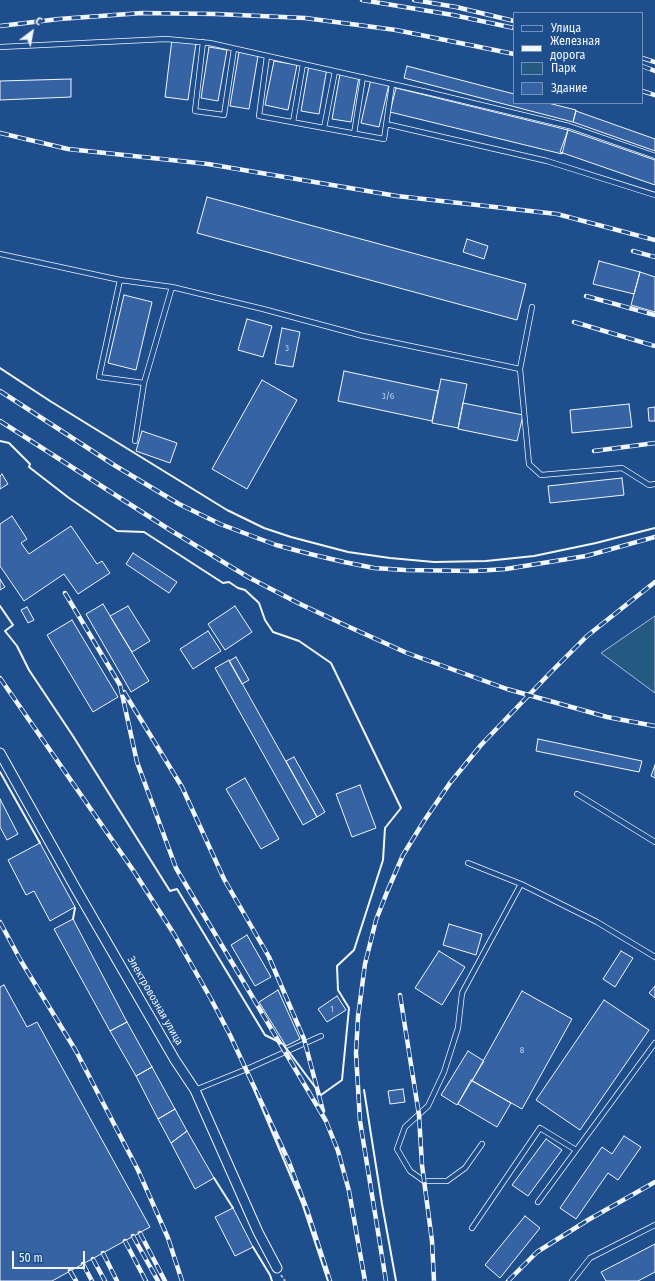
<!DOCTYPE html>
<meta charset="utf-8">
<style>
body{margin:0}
#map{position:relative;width:655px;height:1281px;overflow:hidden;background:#1f4e8c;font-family:"Fira Sans Condensed",sans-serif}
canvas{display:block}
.legend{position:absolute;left:513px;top:12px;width:130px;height:92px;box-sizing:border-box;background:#1f4e8c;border:1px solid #7391ba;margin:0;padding:5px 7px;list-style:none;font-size:12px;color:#f2f6ff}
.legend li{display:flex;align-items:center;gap:8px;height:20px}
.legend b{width:20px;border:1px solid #7391ba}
.north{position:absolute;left:12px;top:12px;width:40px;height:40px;-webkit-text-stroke:3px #1f4e8c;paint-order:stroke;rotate:32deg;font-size:11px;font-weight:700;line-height:16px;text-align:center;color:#f2f6ff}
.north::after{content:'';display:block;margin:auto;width:14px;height:18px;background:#f2f6ff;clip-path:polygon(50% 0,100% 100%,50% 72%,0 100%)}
.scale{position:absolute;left:12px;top:1251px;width:73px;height:18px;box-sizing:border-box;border:2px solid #f2f6ff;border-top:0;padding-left:5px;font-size:12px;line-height:14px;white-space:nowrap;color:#f2f6ff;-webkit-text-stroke:3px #1f4e8c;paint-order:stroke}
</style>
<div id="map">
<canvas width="655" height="1281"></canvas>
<ul class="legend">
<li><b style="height:5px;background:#1f4e8c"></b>Улица</li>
<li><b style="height:5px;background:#f2f6ff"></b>Железная дорога</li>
<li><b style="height:11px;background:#245a82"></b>Парк</li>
<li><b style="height:11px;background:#3563a3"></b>Здание</li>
</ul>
<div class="north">С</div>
<div class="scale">50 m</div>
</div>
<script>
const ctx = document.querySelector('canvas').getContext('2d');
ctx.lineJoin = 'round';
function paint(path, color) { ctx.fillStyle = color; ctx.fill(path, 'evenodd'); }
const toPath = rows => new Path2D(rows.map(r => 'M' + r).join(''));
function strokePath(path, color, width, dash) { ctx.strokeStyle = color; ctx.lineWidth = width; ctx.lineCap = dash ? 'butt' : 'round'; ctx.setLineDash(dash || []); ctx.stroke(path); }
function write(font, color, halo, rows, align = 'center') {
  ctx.font = font + ' "Fira Sans Condensed",sans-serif'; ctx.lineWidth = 3; ctx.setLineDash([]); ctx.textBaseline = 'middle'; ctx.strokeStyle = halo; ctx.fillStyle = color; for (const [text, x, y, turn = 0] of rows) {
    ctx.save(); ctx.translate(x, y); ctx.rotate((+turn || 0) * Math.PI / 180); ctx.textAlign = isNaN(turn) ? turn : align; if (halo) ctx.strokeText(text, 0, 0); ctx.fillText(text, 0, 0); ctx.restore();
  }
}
const green = toPath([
 [655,616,655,693,601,653,655,616]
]);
paint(green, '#245a82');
strokePath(green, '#a8bbd7', 1);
const building = toPath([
 [172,39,196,43,188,100,165,97,172,39],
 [209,47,227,50,218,101,201,98,209,47],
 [239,52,258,56,249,109,230,106,239,52],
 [274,61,297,65,288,110,265,105,274,61],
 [309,65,327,68,319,114,301,111,309,65],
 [407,66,514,94,514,103,548,103,576,110,573,122,404,78,407,66],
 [340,74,359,77,351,122,332,119,340,74],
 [71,79,71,97,0,100,0,81,71,79],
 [371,79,389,84,379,127,361,123,371,79],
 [396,88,568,130,562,154,390,112,396,88],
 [576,111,655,139,655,151,573,122,576,111],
 [568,130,655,160,655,185,560,152,568,130],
 [207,197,526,284,517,320,197,233,207,197],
 [467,239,488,246,484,259,463,252,467,239],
 [599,261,640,272,634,294,593,284,599,261],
 [640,272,655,277,655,312,631,305,640,272],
 [124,295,152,302,136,370,108,363,124,295],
 [247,319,272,326,263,357,238,350,247,319],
 [282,328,300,332,293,367,275,364,282,328],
 [344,371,438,391,432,421,338,401,344,371],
 [441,379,467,384,458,428,432,423,441,379],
 [262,380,297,400,247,489,212,469,262,380],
 [463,403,523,415,517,441,458,429,463,403],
 [629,404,632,427,572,433,570,410,629,404],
 [655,407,655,421,649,421,648,408,655,407],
 [142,431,177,443,170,463,136,451,142,431],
 [2,474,8,484,0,489,0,476,2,474],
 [622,478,624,495,550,503,548,486,622,478],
 [12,516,27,539,21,543,29,554,71,526,97,564,102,561,110,573,78,594,64,574,24,601,0,566,0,524,12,516],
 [133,553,177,582,169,593,126,564,133,553],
 [0,579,5,587,0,590,0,579],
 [103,604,149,681,131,692,86,614,103,604],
 [128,606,150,641,132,652,110,616,128,606],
 [235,606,252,632,225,650,208,624,235,606],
 [27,607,34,620,28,623,21,610,27,607],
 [72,620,118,697,93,712,47,635,72,620],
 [208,631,221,651,193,669,180,649,208,631],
 [236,657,249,680,242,684,229,661,236,657],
 [229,660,317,817,303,825,215,668,229,660],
 [538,739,642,761,639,772,536,751,538,739],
 [294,757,325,812,317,817,286,761,294,757],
 [655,765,655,778,651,776,655,765],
 [245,778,279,839,261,849,226,789,245,778],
 [360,785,376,828,352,837,336,794,360,785],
 [0,799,18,834,7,840,0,827,0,799],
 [40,843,75,907,50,921,34,891,26,895,8,860,40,843],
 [73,919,127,1022,110,1031,54,929,73,919],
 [449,924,482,934,476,955,443,945,449,924],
 [247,935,271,977,255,986,231,945,247,935],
 [439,951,465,967,442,1005,415,988,439,951],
 [621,951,633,958,615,987,603,979,621,951],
 [4,985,27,1027,37,1022,150,1227,52,1281,0,1281,0,987,4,985],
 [655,986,655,998,649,993,655,986],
 [278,990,300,1039,286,1046,259,1002,278,990],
 [522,991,572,1019,522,1109,472,1081,522,991],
 [337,996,346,1010,327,1022,318,1009,337,996],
 [604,1000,649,1030,580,1130,536,1100,604,1000],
 [127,1022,152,1067,136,1076,110,1031,127,1022],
 [468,1051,484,1061,457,1105,441,1095,468,1051],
 [152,1067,175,1109,158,1119,136,1076,152,1067],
 [471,1080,511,1103,497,1127,458,1104,471,1080],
 [403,1089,405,1102,390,1104,388,1091,403,1089],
 [175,1109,187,1131,171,1143,158,1119,175,1109],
 [187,1131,214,1178,195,1189,171,1143,187,1131],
 [624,1136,641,1147,618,1180,608,1173,576,1219,560,1208,602,1147,612,1154,624,1136],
 [546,1139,562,1150,528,1196,512,1185,546,1139],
 [233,1208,253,1247,235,1256,215,1217,233,1208],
 [525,1216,540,1228,500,1278,485,1265,525,1216],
 [655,1244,655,1272,638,1281,606,1281,601,1272,655,1244]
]);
paint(building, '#3563a3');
strokePath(building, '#f2f6ff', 1);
const lane = toPath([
 [203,42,195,111,224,115,234,49],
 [0,47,166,39,210,43,427,92,569,126,655,156],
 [267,56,259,116,384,139,392,84],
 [293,122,303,64],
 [386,124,547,161,655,195],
 [324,128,335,71],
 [354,134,363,77],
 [0,254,120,280,172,287,263,309,363,336,520,369],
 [120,280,99,377,144,383],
 [532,307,520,369,529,464,541,475,622,468,649,485,655,484],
 [135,441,144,383,172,287],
 [577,794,655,842],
 [468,863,521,884],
 [195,1090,247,1069,321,1036],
 [482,1144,465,1168,447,1181,424,1181,410,1171,397,1149,405,1127,428,1106,444,1072,458,1028,462,993,521,884,597,922,655,957],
 [538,1202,655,1043],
 [472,1228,540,1128,576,1150],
 [572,1281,590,1258,655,1225]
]);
const street = toPath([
 [0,753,76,889,175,1060,195,1090,258,1232,277,1268]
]);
strokePath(lane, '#f2f6ff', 6);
strokePath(street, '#f2f6ff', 11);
strokePath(toPath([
 [281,1275,285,1281]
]), '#b3c4dc', 2, [3, 2]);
strokePath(lane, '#1f4e8c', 4.5);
strokePath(street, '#1f4e8c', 9);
const rail = toPath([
 [362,0,453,15,514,28],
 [414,0,456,7,514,21],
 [0,26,59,19,142,13,216,14,305,18,396,30,514,54],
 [642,58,655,62],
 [642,66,655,71],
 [642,91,655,95],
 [0,133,68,149,208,164,397,196,557,214,655,240],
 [633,251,655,257],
 [586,296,655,315],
 [574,322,655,346],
 [0,391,114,465,179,504,220,524,276,545,310,554,344,562,374,568,405,570,474,571,506,569,586,556,655,537],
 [0,421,170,530,248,577,298,603,347,626,407,653,507,689,607,717,655,726],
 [594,451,655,443],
 [65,593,120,685,137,762,176,868,326,1121,338,1151,349,1191,365,1281],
 [0,678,133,870,174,934,211,999,230,1035,289,1162,307,1210,330,1281],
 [124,692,182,787,224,879,269,957,304,1039,323,1111],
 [0,922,21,961,76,1051,138,1170,168,1238,182,1281],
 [400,995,419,1115,422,1165,432,1241,434,1281],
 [140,1233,165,1281],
 [133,1236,158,1281],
 [125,1241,146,1281],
 [103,1253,117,1281],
 [93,1259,105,1281],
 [83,1264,92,1281],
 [70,1271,76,1281],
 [386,1281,360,1121,356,1053,358,1017,365,964,376,920,387,892,403,855,424,821,450,783,481,745,551,672,587,636,655,582],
 [508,1281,537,1252,588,1220,655,1182]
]);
strokePath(rail, '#f2f6ff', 4.5);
strokePath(rail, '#1f4e8c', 3, [9]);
strokePath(toPath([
 [0,368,50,401,227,510,264,528,291,537,348,552,390,558,434,562,486,561,534,556,596,543,655,528],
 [0,441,9,443,30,464,29,467,69,498,117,531,144,532,223,583,229,582,238,588,245,590,259,603,265,620,273,632,299,641,331,663,401,808,385,828,383,860,354,950,337,966,338,990,349,1008,342,1080,321,1095,283,1044,265,1035,177,889,170,891,73,736,29,670,17,646,5,631,13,625,0,606],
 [0,772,40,843],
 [73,919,75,908],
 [254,1089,302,1203,328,1281],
 [364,1090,382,1204,396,1281],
 [214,1178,233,1208],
 [253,1247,270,1275,272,1281]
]), '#f2f6ff', 2);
write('9px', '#c3d1e8', null, [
 ["3",287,348],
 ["3/6",388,396],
 ["1",332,1009],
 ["8",522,1050]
]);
write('11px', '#f2f6ff', '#1f4e8c', [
 ["Электровозная улица",155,1001,60]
]);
</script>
